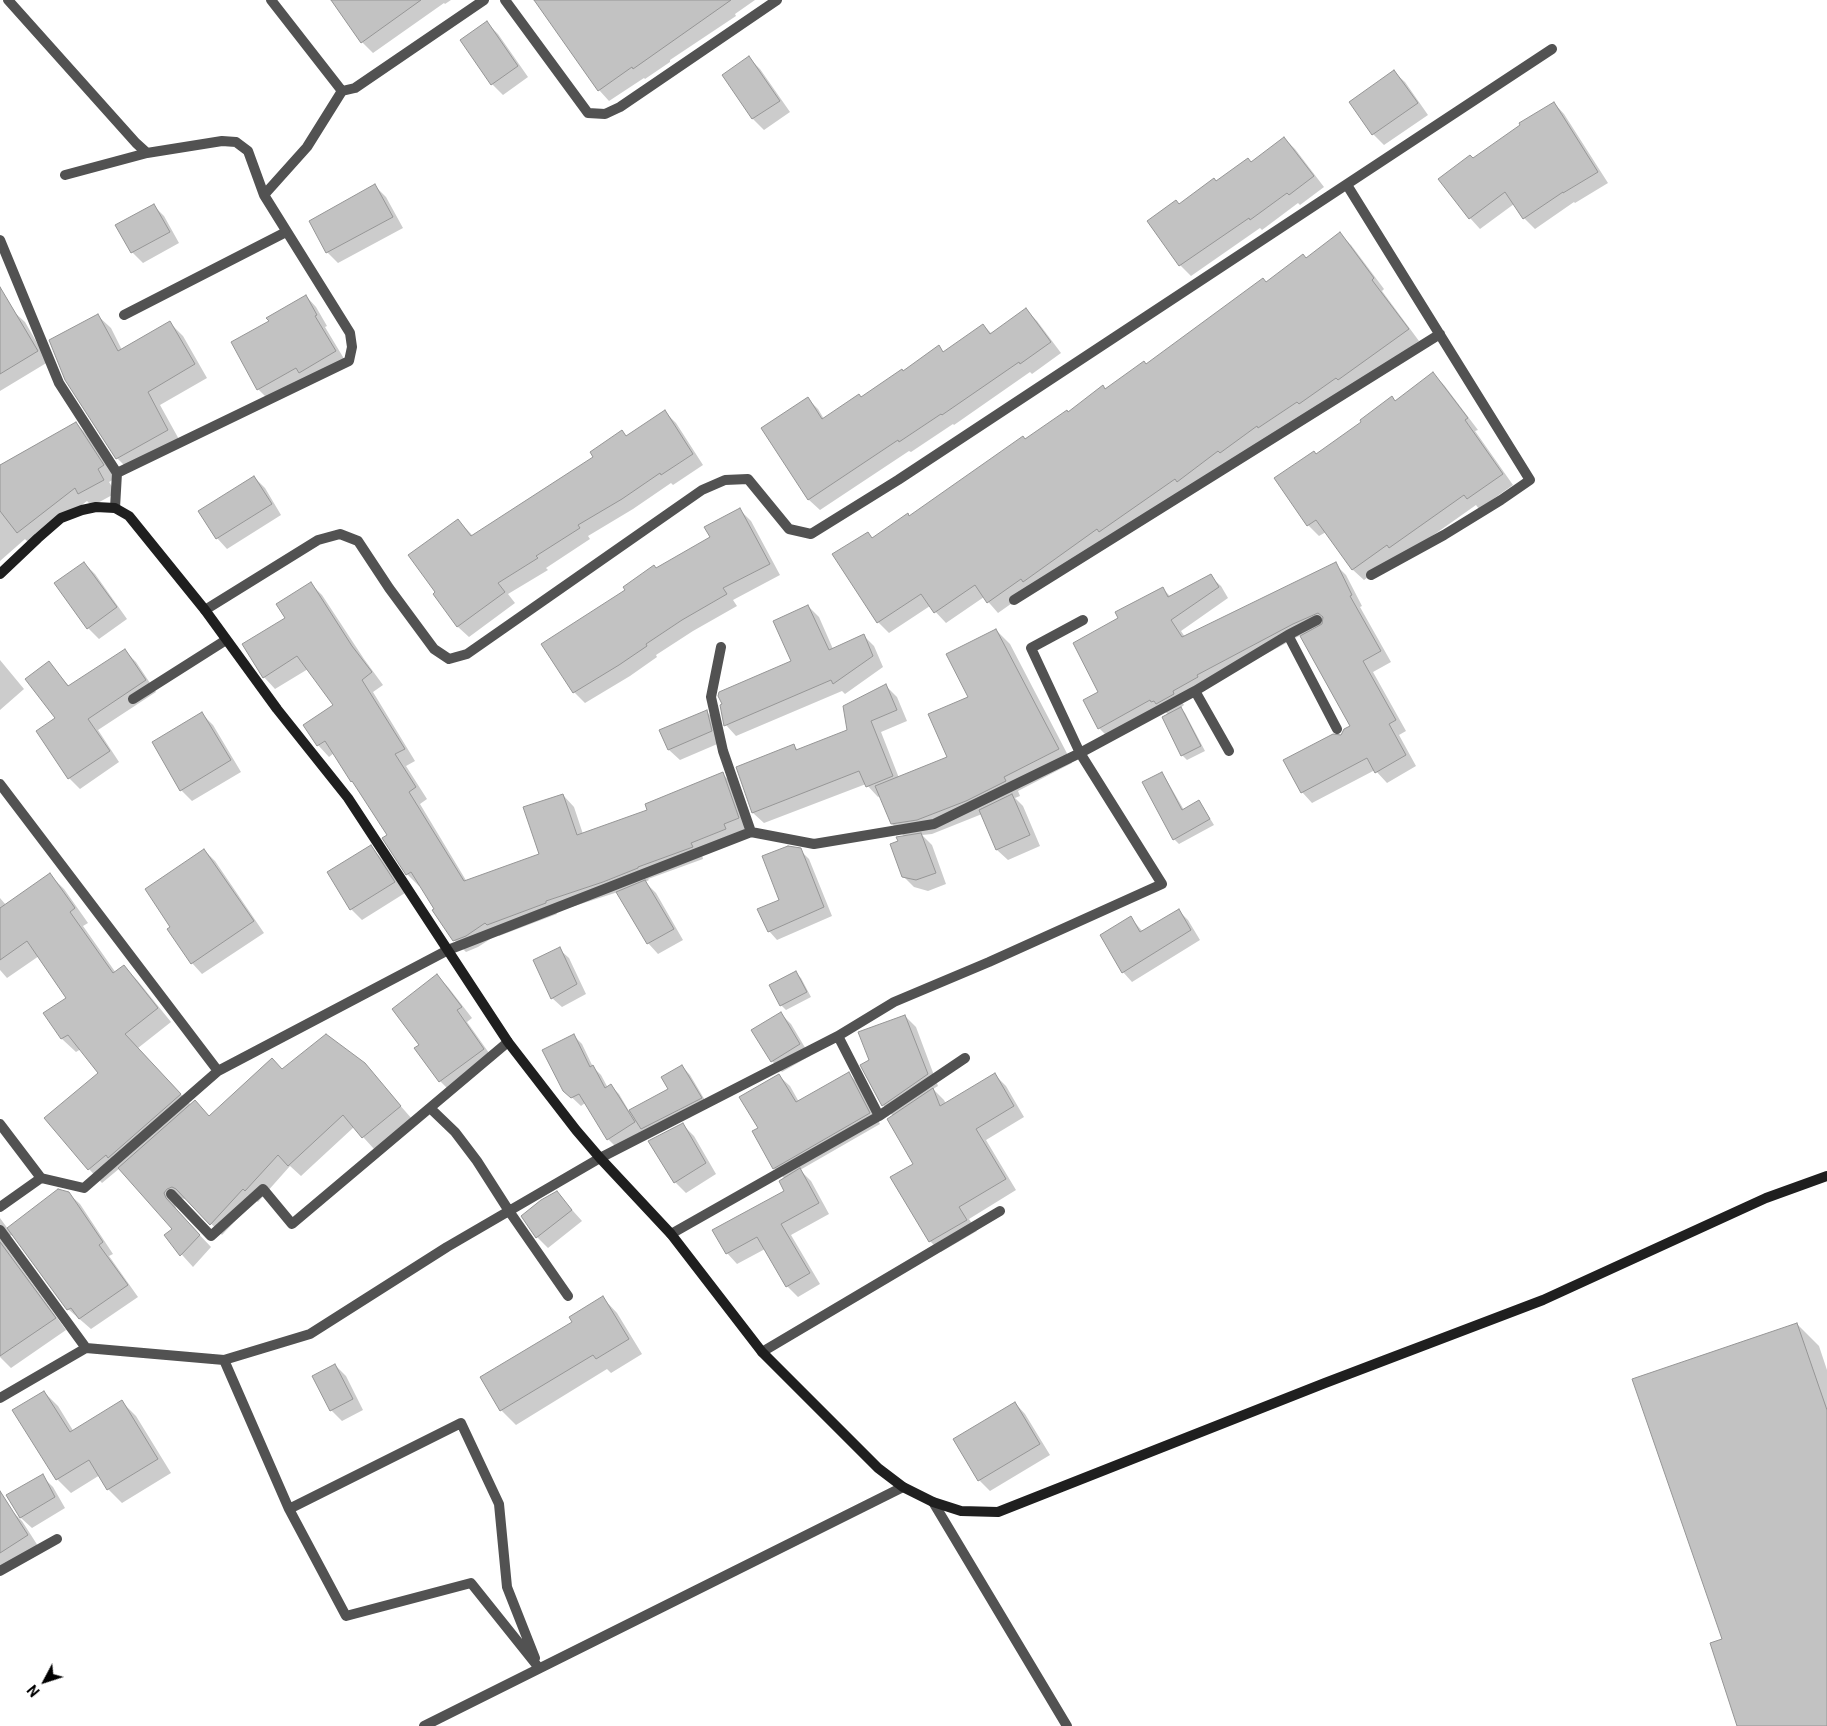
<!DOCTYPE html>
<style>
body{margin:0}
#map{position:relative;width:1827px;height:1726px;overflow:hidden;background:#fff;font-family:Roboto,sans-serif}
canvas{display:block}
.north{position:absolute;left:20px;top:1656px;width:50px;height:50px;-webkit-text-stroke:4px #fff;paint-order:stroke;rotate:230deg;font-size:14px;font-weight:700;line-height:20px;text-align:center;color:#000}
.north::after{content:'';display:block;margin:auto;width:18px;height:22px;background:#000;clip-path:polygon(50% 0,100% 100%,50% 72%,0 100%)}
</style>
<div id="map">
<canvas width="1827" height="1726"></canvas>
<div class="north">N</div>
</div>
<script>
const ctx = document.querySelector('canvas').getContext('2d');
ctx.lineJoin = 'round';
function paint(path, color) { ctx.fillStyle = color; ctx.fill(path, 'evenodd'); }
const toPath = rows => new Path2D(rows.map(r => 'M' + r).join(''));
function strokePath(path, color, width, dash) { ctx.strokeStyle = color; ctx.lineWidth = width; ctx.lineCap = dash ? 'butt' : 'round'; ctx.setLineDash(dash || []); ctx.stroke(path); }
paint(toPath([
 [333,0,451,0,445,4,444,3,373,53,362,42],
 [536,0,755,0,735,14,736,16,670,60,670,62,645,79,644,78,609,101,599,90],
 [487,23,498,34,528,77,503,95,492,84],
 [749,58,760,69,790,112,764,130,753,119,723,75],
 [1394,72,1405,82,1428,115,1384,145,1373,134,1350,103],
 [1554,103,1564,114,1608,183,1575,203,1574,202,1535,229,1524,218,1514,204,1480,229,1470,218,1473,159],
 [1284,138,1295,149,1324,187,1300,205,1298,203,1262,230,1260,228,1191,276,1180,265,1179,205,1252,163],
 [375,186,386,197,403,228,338,263,327,252],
 [153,205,164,216,179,243,143,263,132,252],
 [1340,234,1351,245,1384,289,1382,291,1419,341,1349,390,1032,589,998,613,984,597,946,623,930,606,889,633,878,622,868,533,873,539,910,517,1025,440,1146,365,1267,283,1306,259],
 [306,296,316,307,327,326,325,327,346,362,269,400,258,389,270,321],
 [1026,310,1037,321,1061,353,1032,374,1030,372,954,425,953,424,911,452,909,451,820,510,809,500,762,428,807,398,818,409,824,419,903,372,939,347,944,353,983,325,992,334],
 [14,312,25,322,48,362,0,391,0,320],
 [97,315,111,328,122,350,170,323,183,336,207,378,160,405,181,443,130,471,117,458],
 [1433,374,1444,385,1478,430,1475,431,1513,485,1479,509,1476,505,1401,558,1399,555,1364,580,1353,570,1326,532,1319,536,1308,525,1317,455,1396,402],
 [665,412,676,423,703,465,673,485,671,483,633,509,588,536,590,539,546,568,548,570,508,594,515,603,469,637,458,627,435,595,458,520,473,536,595,457,622,432,627,437],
 [76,423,88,436,116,478,109,482,116,493,92,506,87,501,30,544,25,539,0,561,0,465],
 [254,477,265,488,281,515,227,549,217,538],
 [740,510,751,521,780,575,733,600,737,606,693,631,656,655,657,657,630,676,585,703,574,692,627,590,656,569,711,537],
 [84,563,95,574,127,619,99,639,88,628],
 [1335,564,1346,575,1362,606,1360,607,1391,662,1373,672,1406,731,1399,735,1416,766,1387,783,1375,770,1312,803,1302,792,1341,736,1351,726,1301,635,1207,686,1182,702,1184,705,1180,708,1185,713,1205,751,1187,760,1182,755,1168,715,1165,711,1110,739,1099,728,1100,692,1120,619,1162,588,1171,597,1210,576,1221,586,1228,598,1181,631,1185,637],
 [310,583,322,595,364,659,383,685,373,692,415,761,406,766,427,799,420,804,467,882,540,855,563,795,574,807,583,834,648,811,723,774,734,786,750,830,702,855,703,859,648,879,649,880,645,882,656,893,683,940,658,954,648,943,618,892,556,912,557,914,499,936,498,934,478,947,466,952,454,940,421,885,419,886,407,874,389,836,334,753,329,757,318,745,334,705,308,669,275,689,264,677,286,618],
 [808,606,819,617,833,649,864,636,874,646,883,667,845,694,842,691,736,736,726,725,723,705,793,661],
 [996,630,1010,644,1072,763,1018,791,1020,796,1015,798,1023,806,1040,846,1008,860,997,850,982,814,932,834,922,835,932,845,946,884,928,891,914,887,903,876,905,837,892,824,880,796,878,797,866,784,764,823,753,813,794,746,798,750,848,731,886,686,897,697,907,721,881,732,899,778,948,758],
 [125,651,136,662,156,692,98,730,119,762,80,789,69,778,57,718,48,663,70,687],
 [0,660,24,689,0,710],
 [707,712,717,723,722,742,680,760,669,750],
 [202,714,213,725,241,772,192,801,181,790],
 [1161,773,1166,779,1184,810,1198,802,1203,807,1214,825,1179,844,1174,839,1143,783],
 [371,847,381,858,405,893,362,920,351,909],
 [204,850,215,861,264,933,202,974,192,963,172,927],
 [800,850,809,859,832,916,777,940,769,931],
 [50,875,64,889,88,923,83,926,116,973,123,967,137,980,171,1022,138,1048,191,1105,209,1117,282,1070,364,1064,412,1119,374,1149,354,1127,301,1176,290,1166,258,1202,255,1200,222,1235,188,1200,181,1198,175,1205,177,1211,211,1247,193,1267,165,1236,173,1229,120,1168,102,1183,89,1169,100,1073,81,1049,76,1052,62,1039,45,1014,68,998,39,956,7,978,0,970,0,898,6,905],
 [1179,911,1188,920,1200,940,1132,982,1123,972,1131,918,1143,932],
 [559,949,569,958,586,994,562,1007,552,998],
 [796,973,801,978,811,997,786,1010,781,1005],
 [437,976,448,987,472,1018,467,1022,494,1060,451,1092,440,1081,421,1045],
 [781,1014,791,1024,810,1056,782,1072,772,1061],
 [905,1016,916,1027,938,1086,933,1089,944,1100,946,1104,995,1075,1006,1086,1024,1117,986,1140,1016,1190,969,1219,977,1231,941,1252,930,1241,892,1177,915,1164,893,1116,883,1105,870,1061],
 [574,1036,582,1044,593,1067,601,1075,608,1088,611,1086,619,1094,629,1111,670,1089,682,1066,690,1075,709,1107,616,1147,608,1139,585,1103,581,1106,564,1090],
 [848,1073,859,1084,880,1124,800,1170,811,1181,829,1214,791,1235,820,1284,798,1297,787,1286,765,1249,737,1264,727,1253,786,1191,785,1179,774,1168,760,1129,779,1076,790,1086,799,1102],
 [683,1125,694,1136,716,1174,686,1193,675,1182],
 [68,1193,80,1204,113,1254,109,1256,138,1297,91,1329,68,1309,14,1235,7,1236,4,1243,6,1247,66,1330,11,1368,0,1357,0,1218,8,1229],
 [557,1193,582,1221,548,1248,537,1237],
 [603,1298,617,1313,642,1354,611,1373,607,1369,516,1425,501,1410,574,1322],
 [1797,1324,1819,1346,1827,1370,1827,1726,1739,1726,1724,1640],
 [335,1365,346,1376,363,1410,342,1421,331,1410],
 [44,1392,58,1406,74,1432,122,1402,136,1416,171,1473,122,1503,108,1489,100,1475,71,1493,57,1479],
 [1015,1403,1025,1414,1050,1455,990,1491,979,1480,954,1439],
 [42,1476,53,1487,65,1508,32,1528,21,1518,8,1496],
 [12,1511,22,1521,38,1546,0,1570,0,1518]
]), '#0003');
const building = toPath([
 [331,0,421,0,361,43,331,0],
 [534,0,731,0,633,69,632,67,598,91,534,0],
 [487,21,518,66,491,85,460,40,487,21],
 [749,56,780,101,752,119,722,75,749,56],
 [1394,70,1418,103,1372,135,1349,102,1394,70],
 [1554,102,1598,172,1563,193,1563,192,1523,219,1505,192,1469,219,1438,179,1470,155,1473,158,1520,125,1519,123,1554,102],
 [1284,137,1314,176,1289,195,1287,193,1250,220,1249,218,1179,266,1147,221,1176,200,1179,204,1214,178,1216,181,1248,158,1251,162,1284,137],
 [375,184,393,217,326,253,309,221,375,184],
 [154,204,170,232,131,253,115,225,154,204],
 [1340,232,1374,278,1372,280,1409,329,1338,380,1336,378,1299,404,1297,402,1258,428,1257,426,1220,453,1218,451,1177,482,1175,479,1099,532,1097,529,1023,582,1021,579,987,603,975,585,934,613,921,594,877,623,832,554,868,532,872,538,908,513,909,516,1023,436,1025,439,1067,410,1068,412,1103,385,1105,389,1144,361,1146,364,1263,278,1266,282,1303,254,1306,258,1340,232],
 [0,287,38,351,0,374,0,287],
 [306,295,317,315,315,316,336,351,299,373,296,368,257,390,231,342,269,321,266,318,306,295],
 [1026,308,1051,342,1020,364,1019,362,942,415,941,414,899,442,898,440,808,500,761,428,808,397,822,419,859,394,861,397,902,369,903,371,939,345,943,352,983,324,990,334,1026,308],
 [98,314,118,351,170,321,195,364,148,392,168,430,116,459,65,380,49,340,98,314],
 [1433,372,1468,418,1465,420,1503,474,1467,499,1464,495,1389,548,1387,545,1352,570,1316,520,1307,526,1274,478,1314,451,1316,454,1361,422,1360,420,1392,396,1395,401,1433,372],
 [665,410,693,454,661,475,660,473,622,499,578,525,580,528,536,556,538,558,498,583,505,592,457,627,433,594,435,592,408,555,458,519,471,536,593,457,590,452,622,430,626,436,665,410],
 [76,422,104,465,98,469,104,480,78,494,75,488,17,533,0,511,0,465,76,422],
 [254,476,272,504,216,539,198,511,254,476],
 [740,508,770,564,723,588,727,594,682,620,646,644,647,646,619,665,573,693,541,644,625,590,623,587,654,565,656,568,710,537,704,527,740,508],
 [84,562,117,607,87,629,54,583,84,562],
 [1336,562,1352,595,1350,596,1381,651,1363,661,1396,720,1389,724,1406,755,1375,773,1367,758,1301,793,1283,760,1333,734,1341,735,1344,729,1350,726,1300,636,1322,624,1323,617,1318,613,1293,624,1197,675,1198,677,1173,691,1174,694,1156,704,1154,701,1151,702,1150,700,1098,729,1083,700,1098,692,1073,643,1118,618,1115,612,1163,587,1168,597,1211,574,1219,587,1171,620,1182,637,1336,562],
 [311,582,352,646,372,672,362,680,405,749,395,754,416,787,409,792,464,881,539,854,523,807,563,794,577,835,647,810,645,804,723,772,739,818,724,824,726,829,691,843,693,847,638,867,638,868,603,882,546,901,546,903,487,925,485,923,466,936,453,941,432,910,434,909,411,872,406,875,382,838,387,835,352,781,351,782,325,741,317,746,303,725,333,705,297,656,263,678,242,644,285,618,276,604,311,582],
 [808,605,829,650,864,634,873,656,833,684,831,680,724,726,720,705,722,704,718,696,719,692,791,661,773,621,808,605],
 [996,629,1059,749,1004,777,1006,781,966,801,917,820,891,824,875,786,947,757,928,714,968,697,946,654,996,629],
 [125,649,146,680,88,719,110,751,68,779,36,731,55,718,25,679,49,661,68,686,125,649],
 [886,684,897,710,871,721,893,776,866,787,859,771,752,813,736,767,794,744,796,750,847,730,843,706,886,684],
 [1181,707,1201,746,1181,756,1162,717,1181,707],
 [707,710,712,731,668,750,659,730,707,710],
 [202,712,231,760,180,791,152,742,202,712],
 [1162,772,1182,810,1199,800,1210,819,1173,840,1142,782,1162,772],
 [1012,794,1030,835,996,850,979,810,1012,794],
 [921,833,936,873,916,880,902,877,890,844,898,841,896,837,921,833],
 [371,845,395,882,350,910,327,872,371,845],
 [788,846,801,848,824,907,768,932,757,909,779,900,762,856,788,846],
 [204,849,254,921,191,964,167,929,170,927,145,889,204,849],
 [50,873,75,908,70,912,113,973,124,965,158,1008,125,1034,181,1094,108,1158,106,1155,88,1170,44,1118,98,1073,68,1035,61,1039,43,1013,66,998,27,941,0,960,0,908,50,873],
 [645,880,674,929,647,944,616,892,645,880],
 [1179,909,1191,930,1122,973,1100,935,1131,916,1140,932,1179,909],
 [560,947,577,984,551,999,533,960,560,947],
 [796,971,807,992,780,1006,769,985,796,971],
 [437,974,462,1007,457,1010,484,1049,439,1082,414,1048,419,1045,392,1009,437,974],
 [781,1012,800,1044,771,1062,751,1030,781,1012],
 [905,1015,928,1074,882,1106,860,1065,869,1060,858,1032,905,1015],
 [326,1034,365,1063,401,1106,362,1138,343,1115,288,1166,278,1155,245,1191,243,1189,210,1225,176,1189,172,1187,167,1189,164,1193,166,1198,200,1235,180,1256,164,1235,172,1229,118,1168,195,1100,209,1116,272,1058,282,1069,326,1034],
 [574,1034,590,1067,593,1065,605,1088,611,1084,635,1122,607,1140,579,1094,571,1098,563,1091,542,1050,574,1034],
 [682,1065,702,1098,641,1129,629,1110,668,1089,661,1077,682,1065],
 [849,1072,870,1113,773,1169,752,1131,758,1128,739,1097,779,1074,796,1102,849,1072],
 [995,1073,1014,1106,976,1129,1006,1179,959,1207,967,1220,929,1242,890,1177,913,1164,887,1119,933,1088,940,1106,995,1073],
 [683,1123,706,1163,674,1183,648,1141,683,1123],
 [800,1168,819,1203,781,1224,810,1273,786,1287,757,1237,726,1254,712,1230,784,1191,779,1181,800,1168],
 [58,1189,69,1192,103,1242,99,1245,128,1285,79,1319,71,1308,67,1310,7,1228,58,1189],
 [557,1191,572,1210,536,1238,521,1216,541,1200,557,1191],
 [0,1242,56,1318,0,1356,0,1242],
 [603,1296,629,1339,596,1359,593,1355,500,1411,480,1377,572,1322,569,1317,603,1296],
 [1797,1323,1827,1410,1827,1726,1737,1726,1710,1643,1722,1639,1632,1379,1797,1323],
 [335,1364,353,1399,330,1411,312,1376,335,1364],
 [44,1391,70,1432,122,1400,158,1459,107,1490,89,1460,56,1480,12,1410,44,1391],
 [1015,1402,1040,1444,978,1481,953,1439,1015,1402],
 [43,1474,55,1497,20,1518,6,1495,43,1474],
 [0,1491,28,1535,0,1553,0,1491]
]);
paint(building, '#c2c2c2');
strokePath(building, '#969696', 1);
strokePath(toPath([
 [8,0,136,143,147,153,222,141,236,142,248,151,264,195,350,333,352,347,349,361,117,473,115,508],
 [271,0,342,91,355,88,484,0],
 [505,0,588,113,605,114,620,107,777,0],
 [65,175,147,153],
 [1347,185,1530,480,1501,500,1444,535,1371,575],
 [264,195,307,147,342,91],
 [0,240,59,383,117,473],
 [124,315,286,232],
 [1014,600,1440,334],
 [205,610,318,540,340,534,358,541,389,588,434,649,449,659,467,654,702,490,725,480,748,479,789,529,811,534,898,480,1552,49],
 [1288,635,1337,729],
 [1195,691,1229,751],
 [133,699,226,640],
 [0,784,218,1071],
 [751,832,814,844,934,824,1080,753,1195,691,1288,635,1317,620],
 [838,1036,879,1116],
 [430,1108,455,1132,477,1161,509,1211,568,1296],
 [0,1124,41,1178],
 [171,1194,211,1236,263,1189,292,1224,508,1042],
 [0,1207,41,1178,84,1188,218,1071,448,950,751,832,723,751,711,697,721,647],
 [0,1230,86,1348],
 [671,1234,879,1116,965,1058],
 [762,1352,1000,1211],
 [224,1360,289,1509,346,1616,471,1583,539,1668],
 [0,1398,86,1348,224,1360,310,1334,447,1247,600,1158,838,1036,894,1002,989,962,1162,884,1080,753,1031,648,1083,620],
 [933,1502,1067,1726],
 [289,1509,461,1423,499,1504,507,1587,535,1658],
 [0,1571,57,1539],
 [424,1726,903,1487]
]), '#525252', 10);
strokePath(toPath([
 [0,574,38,538,61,518,82,510,96,507,115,508,129,516,205,610,277,709,348,798,508,1042,576,1130,600,1158,671,1234,762,1352,878,1468,903,1487,933,1502,961,1511,998,1512,1325,1383,1543,1300,1766,1198,1827,1176]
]), '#1f1f1f', 10);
</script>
